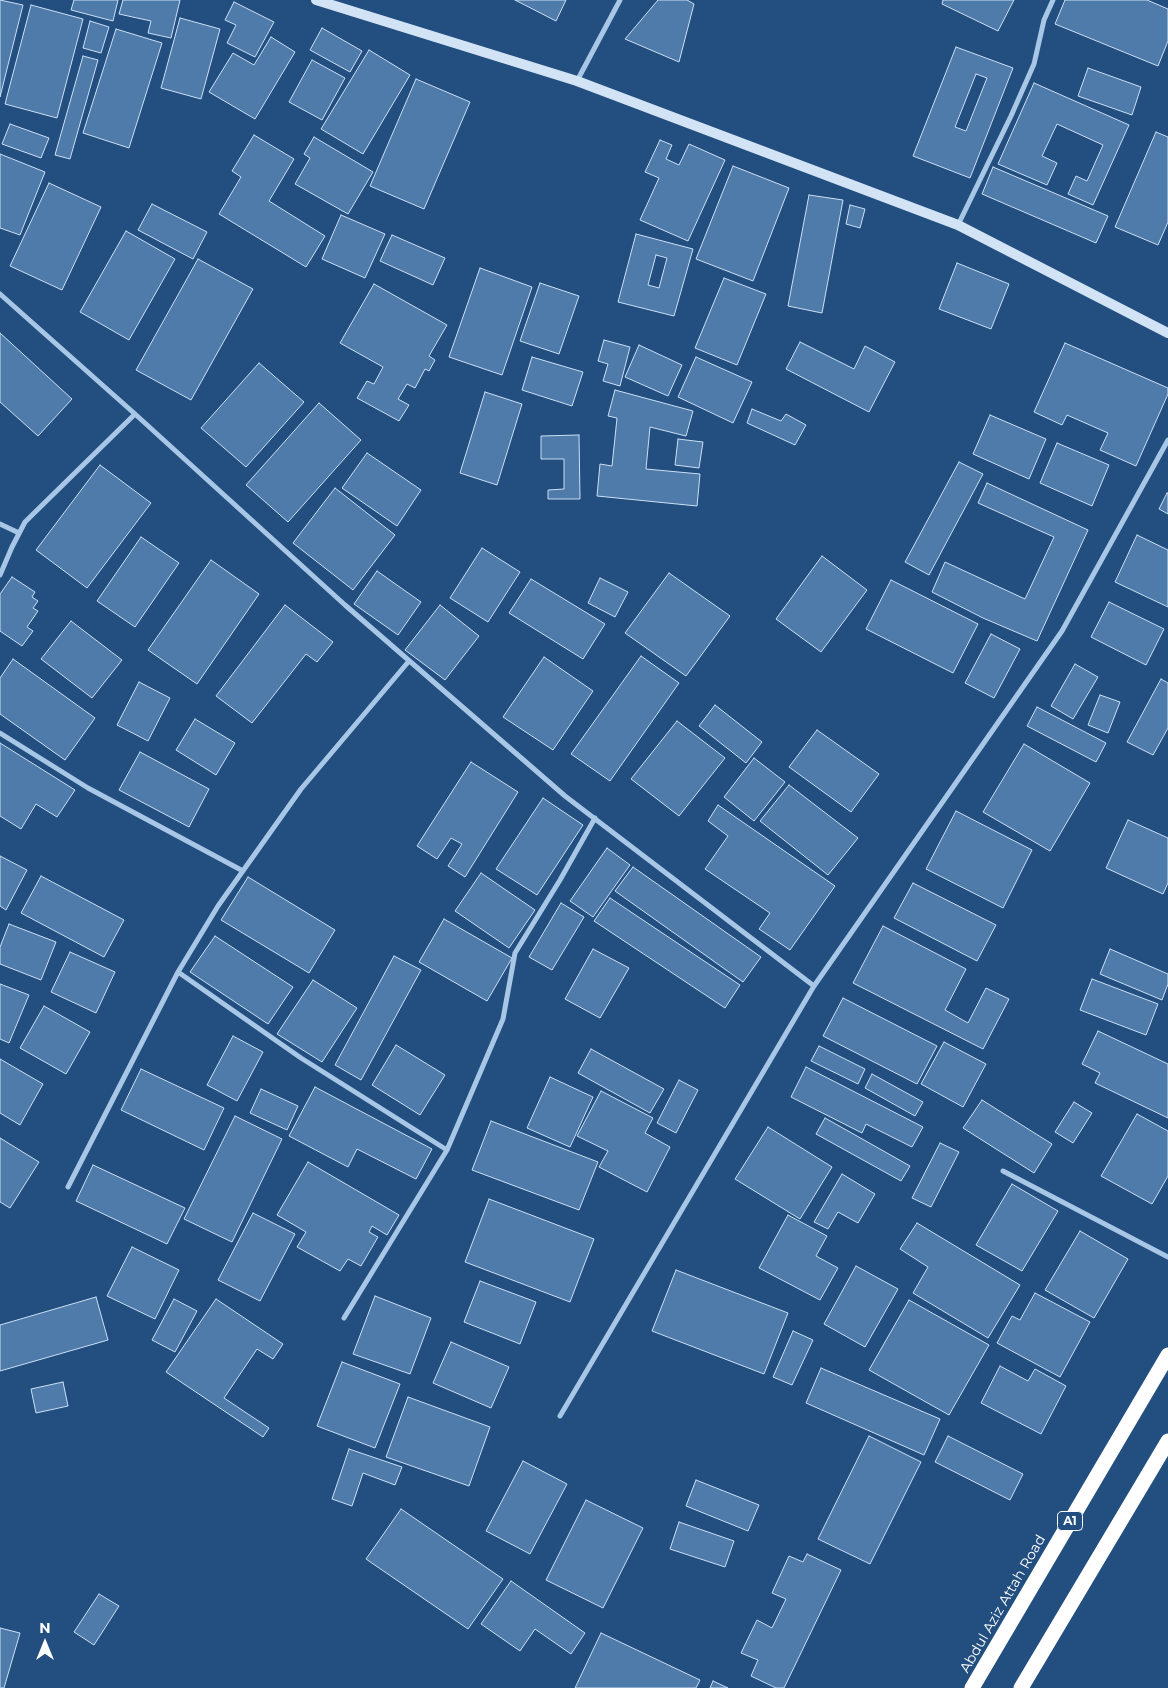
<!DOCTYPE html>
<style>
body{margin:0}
#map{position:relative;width:1168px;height:1688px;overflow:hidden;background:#224f7f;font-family:Montserrat,sans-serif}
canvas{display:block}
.north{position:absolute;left:20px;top:1618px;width:50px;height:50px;-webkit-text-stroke:4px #224f7f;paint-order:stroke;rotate:0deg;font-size:14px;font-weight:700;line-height:20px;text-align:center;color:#fff}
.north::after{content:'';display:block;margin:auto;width:18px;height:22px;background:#fff;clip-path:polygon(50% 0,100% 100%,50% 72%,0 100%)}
</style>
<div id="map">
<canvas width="1168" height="1688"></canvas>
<div class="north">N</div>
</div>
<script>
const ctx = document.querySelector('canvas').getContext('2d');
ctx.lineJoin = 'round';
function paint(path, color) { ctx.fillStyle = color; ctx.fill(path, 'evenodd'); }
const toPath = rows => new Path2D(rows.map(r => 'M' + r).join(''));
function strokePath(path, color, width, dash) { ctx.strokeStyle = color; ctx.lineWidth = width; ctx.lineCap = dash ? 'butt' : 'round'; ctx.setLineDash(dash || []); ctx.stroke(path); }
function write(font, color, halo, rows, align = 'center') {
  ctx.font = font + ' Montserrat,sans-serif'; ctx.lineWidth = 4.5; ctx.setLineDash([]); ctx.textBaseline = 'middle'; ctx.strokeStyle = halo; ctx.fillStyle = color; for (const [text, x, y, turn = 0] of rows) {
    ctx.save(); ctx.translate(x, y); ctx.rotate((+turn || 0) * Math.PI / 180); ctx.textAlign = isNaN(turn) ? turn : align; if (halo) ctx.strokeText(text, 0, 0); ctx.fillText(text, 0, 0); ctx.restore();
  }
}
const building = toPath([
 [0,0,23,5,0,97,0,0],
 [74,0,118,0,113,21,71,10,74,0],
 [123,0,180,0,171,38,148,33,151,21,119,14,123,0],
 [515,0,566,0,556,21,515,0],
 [658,0,687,0,694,4,679,62,625,39,658,0],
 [943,0,1014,0,998,31,942,4,943,0],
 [1065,0,1147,0,1168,9,1168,41,1158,66,1055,24,1065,0],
 [234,2,274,22,255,57,227,43,236,25,225,20,234,2],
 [31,5,83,19,57,118,5,104,31,5],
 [180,18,220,29,201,99,161,88,180,18],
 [90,21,109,27,101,53,83,48,90,21],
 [322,28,362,51,350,72,310,50,322,28],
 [116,29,162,43,129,148,83,133,116,29],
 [271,37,295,52,255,119,209,92,233,53,254,65,271,37],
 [956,47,1013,68,970,178,913,156,956,47],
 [976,74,987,78,966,131,955,127,976,74],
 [369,50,410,75,363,154,321,129,369,50],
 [83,56,98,60,70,159,55,155,83,56],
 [312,60,345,78,322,120,289,102,312,60],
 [1088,68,1141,87,1132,115,1078,96,1088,68],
 [416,79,470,102,424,209,370,186,416,79],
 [1034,83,1129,125,1093,205,1068,194,1076,176,1087,181,1103,145,1057,124,1042,156,1057,163,1047,185,998,164,1034,83],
 [10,124,49,138,41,158,2,144,10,124],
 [1156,132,1168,137,1168,222,1158,245,1115,227,1156,132],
 [254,135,294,159,269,201,325,236,306,267,219,214,241,177,232,171,254,135],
 [314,137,373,172,348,214,295,184,310,158,304,154,314,137],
 [660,140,672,145,666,159,679,165,689,144,725,160,688,241,640,220,659,178,645,172,660,140],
 [0,154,45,172,20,235,0,228,0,154],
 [733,166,789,188,753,281,696,259,733,166],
 [993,167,1108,216,1096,243,982,194,993,167],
 [49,183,101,207,62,290,10,266,49,183],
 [809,195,843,200,822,313,788,306,809,195],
 [152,204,207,232,193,259,138,230,152,204],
 [850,205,865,209,860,228,846,224,850,205],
 [341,215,385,234,365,278,322,259,341,215],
 [126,231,175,259,129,340,80,312,126,231],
 [636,234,693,249,674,316,618,302,636,234],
 [656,255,667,258,659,288,648,285,656,255],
 [392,235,445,258,433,285,380,261,392,235],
 [198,259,253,289,191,400,136,370,198,259],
 [957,263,1009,284,991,329,939,309,957,263],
 [480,268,532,287,502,375,449,357,480,268],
 [724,278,766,294,737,365,695,348,724,278],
 [540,283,579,296,559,354,520,341,540,283],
 [374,284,447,325,429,356,435,360,429,371,425,369,415,388,407,384,398,399,409,405,399,421,357,398,367,381,374,384,383,367,340,343,374,284],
 [0,333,72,399,38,436,0,402,0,333],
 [604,340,630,347,620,386,603,381,608,364,598,361,604,340],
 [800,342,854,369,865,346,895,362,869,412,786,369,800,342],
 [1065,343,1168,388,1168,394,1136,466,1100,450,1108,433,1067,415,1062,425,1034,412,1065,343],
 [639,345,682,365,668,396,625,377,639,345],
 [532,357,583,372,572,406,522,390,532,357],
 [696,357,752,382,733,423,678,397,696,357],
 [259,363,304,402,246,467,201,428,259,363],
 [615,390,693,411,686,436,650,427,646,469,700,474,697,506,597,496,600,464,612,466,617,418,608,416,615,390],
 [485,392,522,404,497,485,460,473,485,392],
 [319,403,361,440,288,522,246,485,319,403],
 [752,409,781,421,786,414,806,425,795,445,747,423,752,409],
 [990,415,1046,439,1029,479,973,454,990,415],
 [579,435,580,499,548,499,548,490,564,489,564,459,541,459,541,436,579,435],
 [678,439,703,442,699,468,675,465,678,439],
 [1057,443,1109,465,1092,506,1040,483,1057,443],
 [367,453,421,490,397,526,342,488,367,453],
 [959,462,983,474,929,575,905,562,959,462],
 [100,465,151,503,87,588,36,550,100,465],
 [987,483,1088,530,1037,641,983,618,932,592,945,562,1025,599,1054,537,978,503,987,483],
 [335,488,395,535,353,590,293,543,335,488],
 [1167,493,1168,493,1168,514,1159,509,1167,493],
 [1137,535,1168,550,1168,607,1115,582,1137,535],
 [141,537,179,563,135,627,97,601,141,537],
 [482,548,520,572,488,622,450,598,482,548],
 [822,556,867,590,821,652,776,619,822,556],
 [211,560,259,594,197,684,148,650,211,560],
 [377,571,421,602,398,635,354,604,377,571],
 [669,573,730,616,686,676,625,633,669,573],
 [12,577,35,592,32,597,38,601,33,608,38,611,27,627,33,631,22,646,0,631,0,594,12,577],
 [600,578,628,592,615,617,588,603,600,578],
 [531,579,605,624,583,659,509,613,531,579],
 [891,580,978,624,953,673,866,629,891,580],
 [1109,602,1164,629,1146,665,1091,637,1109,602],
 [285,605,333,642,317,662,306,654,252,723,216,696,285,605],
 [440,605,479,636,445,680,405,650,440,605],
 [71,621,122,660,92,698,41,659,71,621],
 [991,634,1020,649,994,698,965,683,991,634],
 [641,656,679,683,610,781,571,754,641,656],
 [544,657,593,691,553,750,503,717,544,657],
 [13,659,95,718,65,760,0,714,0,678,13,659],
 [1075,664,1098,677,1073,719,1051,706,1075,664],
 [1161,679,1168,683,1168,728,1153,755,1127,742,1161,679],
 [139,682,170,698,148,741,117,725,139,682],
 [1100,695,1120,702,1108,733,1088,725,1100,695],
 [715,705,762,742,746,763,699,726,715,705],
 [1037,707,1106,743,1096,762,1027,726,1037,707],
 [195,719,235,743,216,775,176,750,195,719],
 [677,721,725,758,679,816,631,779,677,721],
 [817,730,879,774,851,812,789,767,817,730],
 [0,743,75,790,57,817,36,804,21,829,0,816,0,743],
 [1024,744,1090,783,1050,851,983,812,1024,744],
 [140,752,209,789,189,827,119,790,140,752],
 [754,758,785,782,754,821,724,797,754,758],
 [471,762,518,792,465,877,448,866,462,844,451,838,437,859,417,846,471,762],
 [789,785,858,838,828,875,760,821,789,785],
 [543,798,583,825,537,895,496,869,543,798],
 [718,805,835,886,790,950,759,929,770,913,705,869,728,836,708,821,718,805],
 [956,811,1032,850,1003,908,926,869,956,811],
 [1128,820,1168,838,1168,883,1163,894,1106,868,1128,820],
 [607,848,630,865,593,917,570,901,607,848],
 [0,856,27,870,6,910,0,906,0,856],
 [633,867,761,957,743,982,615,891,633,867],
 [481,873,535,910,509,948,455,911,481,873],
 [41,876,124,920,104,957,21,913,41,876],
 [248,877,335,930,309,973,221,920,248,877],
 [913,883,996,925,977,961,894,918,913,883],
 [610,898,740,985,725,1008,594,921,610,898],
 [561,903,584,917,552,970,529,957,561,903],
 [444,919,512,958,487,1001,419,962,444,919],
 [9,924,56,942,41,980,0,964,0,947,9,924],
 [883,926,966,969,945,1010,968,1023,986,988,1009,999,983,1049,853,983,883,926],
 [215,936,293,987,268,1024,190,972,215,936],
 [593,949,629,968,600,1018,565,999,593,949],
 [1110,949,1168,974,1168,984,1162,1000,1100,974,1110,949],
 [70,952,115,972,96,1013,51,992,70,952],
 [394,956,421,970,361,1080,335,1065,394,956],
 [1092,979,1158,1004,1146,1035,1080,1010,1092,979],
 [313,980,357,1008,322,1062,277,1034,313,980],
 [0,984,29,995,9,1043,0,1039,0,984],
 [843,998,937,1046,917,1084,823,1036,843,998],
 [44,1006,90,1032,66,1074,20,1048,44,1006],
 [1098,1031,1168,1064,1168,1118,1095,1083,1100,1073,1082,1064,1098,1031],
 [233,1036,263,1052,237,1101,207,1085,233,1036],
 [944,1042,986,1064,963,1107,921,1084,944,1042],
 [396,1045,445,1075,420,1115,372,1085,396,1045],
 [819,1046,865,1069,858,1084,811,1061,819,1046],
 [591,1049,664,1089,650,1113,578,1073,591,1049],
 [0,1059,43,1084,20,1125,0,1113,0,1059],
 [806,1067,923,1127,912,1147,866,1124,862,1133,791,1097,806,1067],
 [141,1069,224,1108,204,1150,121,1110,141,1069],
 [872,1074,923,1102,915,1116,865,1088,872,1074],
 [550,1077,593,1097,570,1147,527,1128,550,1077],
 [679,1080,698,1090,676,1133,657,1123,679,1080],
 [315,1087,432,1149,416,1179,357,1149,348,1167,289,1136,315,1087],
 [261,1089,298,1106,287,1130,250,1113,261,1089],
 [601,1091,653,1118,645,1133,670,1147,647,1192,599,1167,608,1151,577,1136,601,1091],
 [982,1100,1052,1144,1034,1173,963,1128,982,1100],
 [1074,1102,1092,1113,1073,1143,1055,1132,1074,1102],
 [1137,1114,1168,1131,1168,1176,1152,1204,1101,1176,1137,1114],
 [235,1116,282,1139,232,1242,184,1219,235,1116],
 [825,1118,910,1166,901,1181,816,1134,825,1118],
 [491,1121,598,1162,579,1210,472,1170,491,1121],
 [768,1127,832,1167,800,1219,735,1179,768,1127],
 [0,1138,39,1162,10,1208,0,1202,0,1138],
 [940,1143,959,1152,931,1207,912,1198,940,1143],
 [308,1162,399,1215,387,1235,372,1226,369,1232,378,1237,361,1266,348,1259,340,1271,297,1247,306,1232,277,1215,308,1162],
 [93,1165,185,1208,167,1244,76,1201,93,1165],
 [842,1174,875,1194,858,1223,838,1212,828,1229,814,1222,842,1174],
 [1012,1184,1058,1211,1022,1271,976,1245,1012,1184],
 [489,1199,594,1239,570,1302,465,1262,489,1199],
 [253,1213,295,1234,260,1301,218,1280,253,1213],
 [788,1215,827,1236,816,1256,838,1268,820,1300,759,1268,788,1215],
 [917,1223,1020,1285,988,1338,913,1293,928,1267,900,1249,917,1223],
 [1080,1231,1128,1259,1094,1318,1045,1290,1080,1231],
 [132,1247,179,1270,155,1319,107,1296,132,1247],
 [856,1266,898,1289,865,1347,824,1324,856,1266],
 [676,1270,788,1313,764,1374,652,1331,676,1270],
 [480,1281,536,1302,520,1344,464,1322,480,1281],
 [1035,1293,1090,1322,1060,1377,997,1343,1012,1316,1020,1320,1035,1293],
 [375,1296,431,1318,410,1374,353,1354,375,1296],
 [96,1297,108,1340,0,1371,0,1325,96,1297],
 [174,1299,197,1311,175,1352,152,1340,174,1299],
 [216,1299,283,1344,273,1359,257,1349,224,1398,269,1428,263,1437,166,1372,216,1299],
 [909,1300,989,1345,949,1415,869,1370,909,1300],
 [793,1331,813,1340,792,1385,773,1377,793,1331],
 [451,1342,509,1367,491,1408,433,1383,451,1342],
 [342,1362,400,1384,375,1448,317,1426,342,1362],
 [1000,1366,1028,1381,1035,1369,1066,1386,1041,1434,981,1403,1000,1366],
 [821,1368,940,1419,924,1455,806,1403,821,1368],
 [63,1382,68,1406,36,1413,31,1389,63,1382],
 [408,1397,490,1427,469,1486,386,1457,408,1397],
 [869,1436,921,1462,870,1564,818,1539,869,1436],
 [948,1436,1023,1474,1010,1500,935,1462,948,1436],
 [349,1449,402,1467,395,1485,363,1473,352,1506,332,1499,349,1449],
 [523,1461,567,1484,530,1554,486,1531,523,1461],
 [696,1480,759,1505,748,1531,686,1506,696,1480],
 [586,1500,643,1528,603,1608,546,1580,586,1500],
 [401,1509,503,1579,468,1629,366,1559,401,1509],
 [679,1522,734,1541,725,1567,670,1549,679,1522],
 [807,1554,841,1570,784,1688,776,1688,751,1676,758,1660,741,1653,757,1620,772,1628,786,1599,772,1593,789,1556,803,1562,807,1554],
 [511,1581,585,1633,571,1654,535,1629,520,1651,481,1624,511,1581],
 [99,1594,119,1606,94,1645,74,1632,99,1594],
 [0,1628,20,1633,4,1688,0,1688,0,1628],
 [601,1633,700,1680,696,1688,575,1688,601,1633],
 [713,1681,728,1688,710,1688,713,1681]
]);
paint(building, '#4f7bab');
strokePath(building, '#cbe0f5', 1);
strokePath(toPath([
 [577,81,620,0],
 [958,225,1011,116,1034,64,1044,20,1053,0],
 [0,294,135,414,345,605,565,796,814,986],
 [0,524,19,533],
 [0,575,12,547,25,522,135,414],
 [0,733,88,788,243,871],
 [178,972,301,1058,447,1150],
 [1003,1171,1168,1257],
 [68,1187,178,972,218,906,301,789,409,661],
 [344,1318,447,1150,503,1019,515,953,560,880,595,818],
 [560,1416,814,986,1062,631,1168,440]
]), '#a8c7e7', 5);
strokePath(toPath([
 [316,0,577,81,958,225,1168,333]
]), '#d2e3f6', 10);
strokePath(toPath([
 [972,1688,1168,1355],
 [1021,1688,1168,1441]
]), '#fff', 15);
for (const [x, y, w] of [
 [1070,1521,25]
]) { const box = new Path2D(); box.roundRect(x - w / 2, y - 9.5, w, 19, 4); ctx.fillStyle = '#224f7f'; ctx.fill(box); strokePath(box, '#fff', 1); }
write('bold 12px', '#fff', null, [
 ["A1",1070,1521]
]);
write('14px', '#fff', '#224f7f', [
 ["Abdul Aziz Attah Road",1003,1604,-60]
]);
</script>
